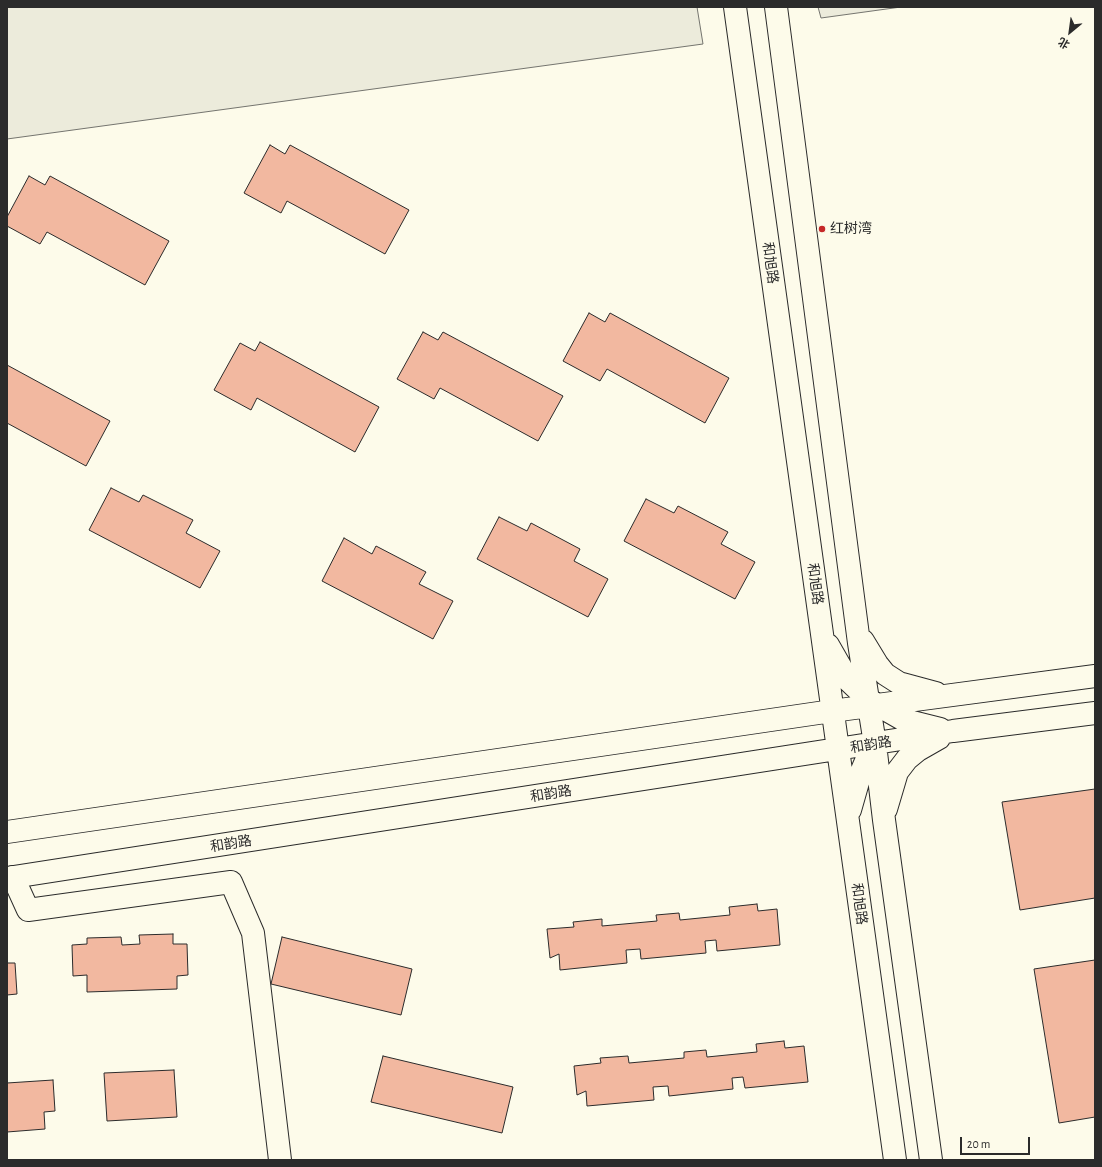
<!DOCTYPE html>
<meta charset="utf-8">
<style>
body{margin:0}
#map{position:relative;width:1102px;height:1167px;overflow:hidden;background:#fdfbea;font-family:"Alegreya Sans","Noto Sans SC",sans-serif}
canvas{display:block}
.frame{position:absolute;inset:0;border:8px solid #2b2b2b;pointer-events:none}
.north{position:absolute;left:1050px;top:12px;width:40px;height:40px;-webkit-text-stroke:3px #fdfbea;paint-order:stroke;rotate:209deg;font-size:11px;font-weight:700;line-height:16px;text-align:center;color:#2b2b2b}
.north::after{content:'';display:block;margin:auto;width:14px;height:18px;background:#2b2b2b;clip-path:polygon(50% 0,100% 100%,50% 72%,0 100%)}
.scale{position:absolute;left:960px;top:1137px;width:70px;height:18px;box-sizing:border-box;border:2px solid #2b2b2b;border-top:0;padding-left:5px;font-size:12px;line-height:14px;white-space:nowrap;color:#2b2b2b;-webkit-text-stroke:3px #fdfbea;paint-order:stroke}
</style>
<div id="map">
<canvas width="1102" height="1167"></canvas>
<div class="frame"></div>
<div class="north">北</div>
<div class="scale">20 m</div>
</div>
<script>
const ctx = document.querySelector('canvas').getContext('2d');
ctx.lineJoin = 'round';
function paint(path, color) { ctx.fillStyle = color; ctx.fill(path, 'evenodd'); }
const toPath = rows => new Path2D(rows.map(r => 'M' + r).join(''));
function strokePath(path, color, width, dash) { ctx.strokeStyle = color; ctx.lineWidth = width; ctx.lineCap = dash ? 'butt' : 'round'; ctx.setLineDash(dash || []); ctx.stroke(path); }
function write(font, color, halo, rows, align = 'center') {
  ctx.font = font + ' "Alegreya Sans","Noto Sans SC",sans-serif'; ctx.lineWidth = 3; ctx.setLineDash([]); ctx.textBaseline = 'middle'; ctx.strokeStyle = halo; ctx.fillStyle = color; for (const [text, x, y, turn = 0] of rows) {
    ctx.save(); ctx.translate(x, y); ctx.rotate((+turn || 0) * Math.PI / 180); ctx.textAlign = isNaN(turn) ? turn : align; if (halo) ctx.strokeText(text, 0, 0); ctx.fillText(text, 0, 0); ctx.restore();
  }
}
const green = toPath([
 [7,7,697,7,703,44,7,139,7,7],
 [818,7,901,7,821,18,818,7]
]);
paint(green, '#ecebdb');
strokePath(green, '#74746e', 1);
const building = toPath([
 [270,145,285,154,290,145,409,210,385,254,287,201,281,213,244,193,270,145],
 [29,176,45,185,50,176,169,241,145,285,47,232,40,244,7,226,7,217,29,176],
 [589,313,605,322,610,313,729,378,705,423,607,369,600,381,563,361,589,313],
 [423,332,438,340,443,332,563,396,538,441,440,388,434,399,397,379,423,332],
 [260,342,379,407,355,452,257,398,251,410,214,390,240,343,255,351,260,342],
 [7,365,110,421,86,466,7,423,7,365],
 [111,488,139,502,143,495,193,520,186,533,220,551,200,588,89,530,111,488],
 [646,499,674,513,678,506,728,532,721,544,755,562,735,599,624,541,646,499],
 [499,517,527,531,531,523,580,549,574,561,608,579,588,617,477,559,499,517],
 [344,538,372,554,376,546,426,572,419,584,453,601,433,639,322,581,344,538],
 [1095,789,1095,898,1020,910,1002,802,1095,789],
 [757,904,758,911,777,909,780,945,717,951,716,940,705,941,706,953,641,959,640,949,626,950,627,963,560,970,559,954,550,958,547,929,574,927,573,922,602,919,602,926,657,921,656,915,679,913,680,920,730,915,729,907,757,904],
 [173,934,173,944,187,944,188,975,177,976,177,989,87,992,87,975,73,976,72,945,87,944,87,938,121,937,122,945,140,944,139,935,173,934],
 [282,937,412,969,401,1015,271,984,282,937],
 [1095,960,1095,1117,1059,1123,1034,969,1095,960],
 [7,963,15,963,17,994,7,995,7,963],
 [784,1041,785,1048,804,1046,808,1082,745,1088,743,1077,732,1078,733,1089,669,1096,668,1086,653,1087,654,1100,587,1106,586,1091,577,1095,574,1066,601,1063,600,1058,628,1056,629,1063,684,1058,684,1052,706,1050,707,1057,757,1052,756,1044,784,1041],
 [383,1056,513,1087,502,1133,371,1102,383,1056],
 [174,1070,177,1117,107,1121,104,1073,174,1070],
 [53,1080,55,1111,44,1112,45,1129,7,1132,7,1083,53,1080]
]);
paint(building, '#f2b8a0');
strokePath(building, '#2b2b2b', 1);
const minor = toPath([
 [13,877,28,910,231,882,253,933,280,1160]
]);
const major = toPath([
 [735,7,895,1160],
 [776,7,859,643,875,744,884,820,931,1160],
 [863,641,877,664,885,674,899,683,936,693],
 [828,645,848,680,869,700,904,720,940,729],
 [886,809,897,772,907,759,918,750,939,738],
 [850,810,860,775,869,754,877,743],
 [7,832,832,711,1095,676],
 [7,878,953,731,1095,713]
]);
strokePath(minor, '#2b2b2b', 24);
strokePath(major, '#2b2b2b', 24);
strokePath(minor, '#fdfbea', 22);
strokePath(major, '#fdfbea', 22);
for (const [x, y, r, color] of [
 [822,229,4,"#c62828"]
]) { const dot = new Path2D(); dot.arc(x, y, r, 0, 2 * Math.PI); ctx.fillStyle = color; ctx.fill(dot); strokePath(dot, '#fdfbea', 1.5); }
write('14px', '#2b2b2b', '#fdfbea', [
 ["红树湾",830,229]
], 'left');
write('14px', '#2b2b2b', '#fdfbea', [
 ["和旭路",770,263,82],
 ["和旭路",815,584,82],
 ["和韵路",871,745,-9],
 ["和韵路",551,794,-9],
 ["和韵路",231,844,-9],
 ["和旭路",859,904,82]
]);
</script>
